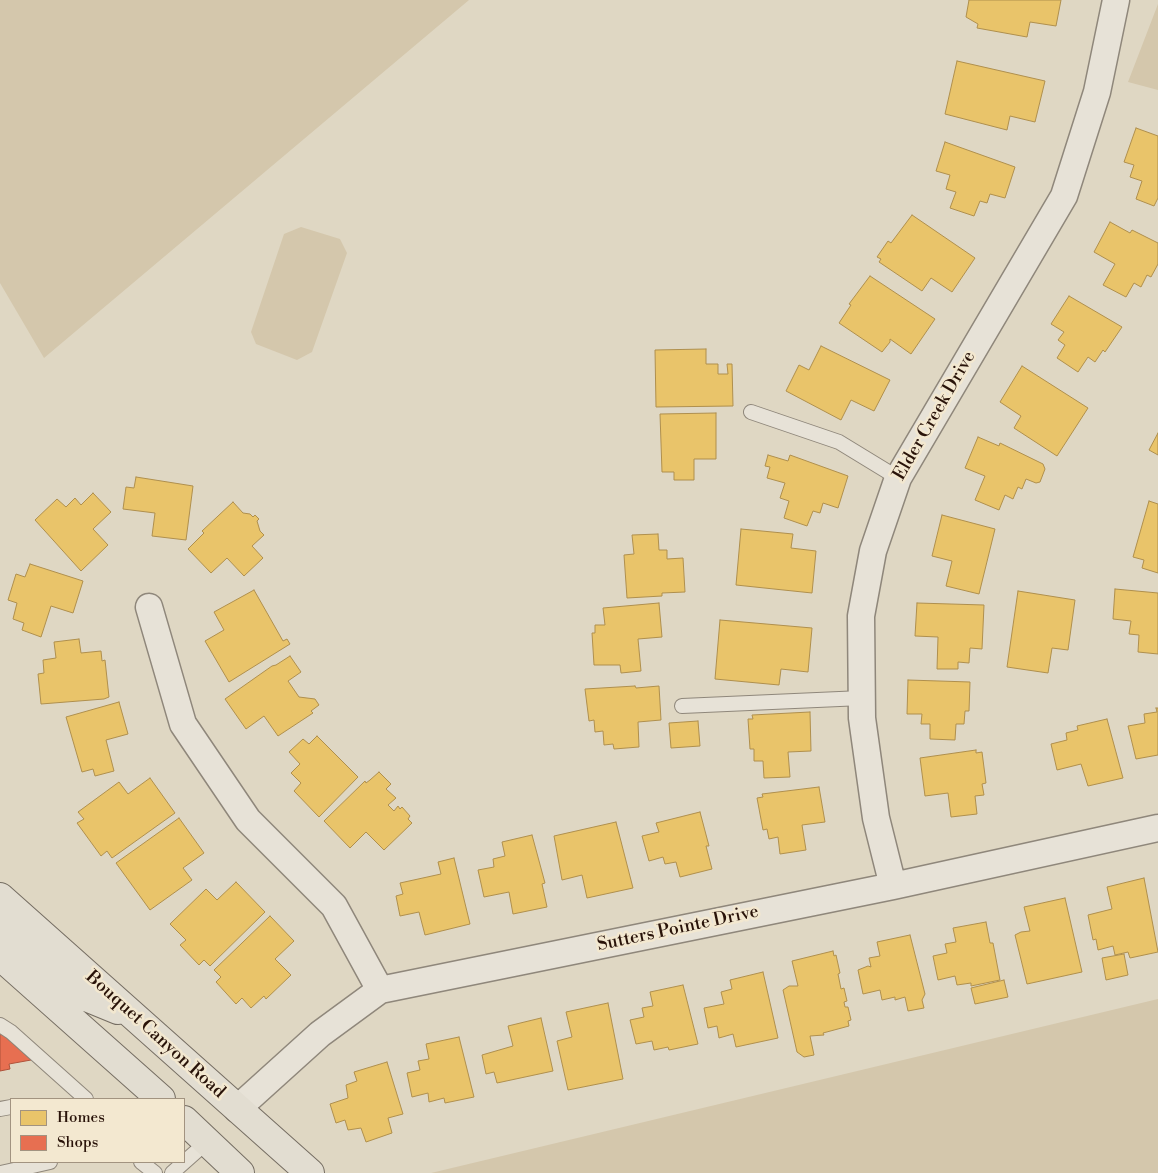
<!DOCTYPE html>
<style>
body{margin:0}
#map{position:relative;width:1158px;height:1173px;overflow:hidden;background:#dfd7c3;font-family:"Libre Bodoni",serif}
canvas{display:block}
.legend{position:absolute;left:10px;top:1098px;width:175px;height:65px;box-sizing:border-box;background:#f3e8d0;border:1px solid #a29380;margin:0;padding:6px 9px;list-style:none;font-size:15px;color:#291309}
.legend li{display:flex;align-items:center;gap:10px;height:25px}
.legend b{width:25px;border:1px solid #a29380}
</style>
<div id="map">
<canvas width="1158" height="1173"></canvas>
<ul class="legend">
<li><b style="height:14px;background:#e9c46a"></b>Homes</li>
<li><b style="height:14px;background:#e76f51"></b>Shops</li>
</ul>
</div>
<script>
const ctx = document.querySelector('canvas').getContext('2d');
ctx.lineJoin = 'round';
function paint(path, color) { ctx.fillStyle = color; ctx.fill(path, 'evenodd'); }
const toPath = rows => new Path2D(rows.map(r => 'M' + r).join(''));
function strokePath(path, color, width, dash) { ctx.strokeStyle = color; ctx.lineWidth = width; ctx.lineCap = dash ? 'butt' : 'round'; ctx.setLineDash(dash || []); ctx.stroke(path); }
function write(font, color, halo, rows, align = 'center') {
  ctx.font = font + ' "Libre Bodoni",serif'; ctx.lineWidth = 5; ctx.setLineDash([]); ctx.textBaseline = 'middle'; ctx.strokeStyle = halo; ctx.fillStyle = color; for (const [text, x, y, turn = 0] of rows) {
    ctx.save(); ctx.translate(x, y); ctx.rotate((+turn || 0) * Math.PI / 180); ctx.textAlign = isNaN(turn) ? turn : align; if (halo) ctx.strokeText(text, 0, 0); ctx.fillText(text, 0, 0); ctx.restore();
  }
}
paint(toPath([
 [0,0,469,0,44,358,0,283],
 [1158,4,1158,90,1128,82],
 [301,227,340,239,347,253,312,352,297,360,256,344,251,332,284,234],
 [1158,999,1158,1173,431,1173]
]), '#d4c7ac');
const homes = toPath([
 [969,0,1061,0,1056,26,1030,22,1027,37,977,28,978,24,966,17,969,0],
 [957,61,1045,81,1035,122,1010,116,1007,130,945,114,957,61],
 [1136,128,1158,136,1158,198,1154,206,1136,199,1142,181,1130,177,1134,165,1124,162,1136,128],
 [945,142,1015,167,1005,198,990,194,987,203,980,201,974,216,950,208,956,192,946,189,950,175,936,171,945,142],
 [912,215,975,258,952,292,931,278,922,291,879,262,881,259,877,257,888,241,891,243,912,215],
 [1110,222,1130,233,1132,230,1158,243,1158,264,1151,277,1147,275,1141,287,1134,283,1126,297,1103,285,1115,264,1094,252,1110,222],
 [870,276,935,319,911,354,890,339,890,342,882,352,839,323,851,305,849,304,870,276],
 [1069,296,1122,327,1105,352,1103,350,1095,362,1088,357,1078,372,1057,358,1065,345,1058,340,1064,332,1051,324,1069,296],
 [821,346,890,380,874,411,851,400,841,420,786,391,799,365,809,370,821,346],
 [706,349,706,364,718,364,718,374,728,374,727,364,732,364,733,406,656,407,655,350,706,349],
 [1022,366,1088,408,1057,456,1014,428,1021,416,1000,402,1022,366],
 [716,413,716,459,694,459,694,480,674,480,674,472,662,472,660,414,716,413],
 [1158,433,1158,455,1149,450,1158,433],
 [978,437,999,446,1000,443,1043,464,1045,469,1040,482,1036,483,1026,479,1022,489,1018,487,1013,499,1005,495,999,510,975,500,985,476,965,468,978,437],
 [768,455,788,461,790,455,848,476,838,508,823,503,820,513,813,511,807,526,784,518,789,501,780,498,785,483,767,478,770,467,765,466,768,455],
 [136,477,193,486,186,540,152,536,155,513,123,509,126,487,134,488,136,477],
 [93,493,111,512,93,529,108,545,81,571,35,520,57,499,66,507,75,498,81,505,93,493],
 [1149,501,1158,504,1158,573,1142,568,1144,560,1133,557,1149,501],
 [233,502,243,513,250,514,253,517,255,515,259,519,257,521,260,531,264,535,252,546,263,558,244,576,227,558,211,573,188,549,204,533,202,531,233,502],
 [942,515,995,529,979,594,946,586,952,561,932,556,942,515],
 [741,529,793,534,791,548,816,551,812,593,736,585,741,529],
 [658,534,659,550,667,550,667,559,683,558,685,592,662,593,662,596,627,598,624,555,634,554,632,535,658,534],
 [30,564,83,581,73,613,51,606,41,637,22,630,24,623,13,619,17,603,8,600,16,574,25,577,30,564],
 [1115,589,1158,593,1158,654,1138,652,1139,635,1129,634,1131,621,1113,619,1115,589],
 [254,590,283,641,287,639,290,644,229,682,205,641,224,630,214,612,254,590],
 [1018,591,1075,600,1068,650,1052,648,1048,673,1007,667,1018,591],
 [659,603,662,637,638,639,641,671,621,673,620,665,594,665,592,633,595,633,595,625,605,625,603,608,659,603],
 [917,603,984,605,982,649,970,648,969,663,958,662,958,669,937,669,938,637,915,636,917,603],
 [720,620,812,628,808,672,781,669,779,685,715,679,720,620],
 [79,639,81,653,101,651,102,661,105,660,109,697,104,699,41,704,38,674,44,673,43,660,56,658,54,642,79,639],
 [290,656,301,672,288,681,299,697,315,699,319,705,311,711,313,713,278,736,264,716,246,729,225,699,272,666,276,665,290,656],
 [908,680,970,682,969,711,965,711,964,724,956,724,955,740,930,739,930,724,921,724,922,714,907,714,908,680],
 [635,686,636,688,659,686,661,720,638,722,639,747,614,749,613,744,604,745,603,731,595,732,594,720,589,721,585,689,635,686],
 [119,702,128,734,106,740,114,771,95,776,93,769,82,772,66,717,119,702],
 [1156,708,1158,708,1158,755,1136,759,1128,726,1145,723,1144,714,1157,712,1156,708],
 [810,712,811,751,788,752,790,777,764,778,763,761,754,761,754,749,750,749,748,719,753,719,752,715,810,712],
 [1107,719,1123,778,1088,786,1081,764,1057,770,1051,744,1067,740,1066,733,1078,730,1077,726,1107,719],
 [698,721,700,746,671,748,669,723,698,721],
 [317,736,358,777,319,817,294,791,301,783,291,773,300,764,289,752,303,739,309,744,317,736],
 [976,750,976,753,982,752,986,783,982,784,984,795,975,796,977,814,951,817,948,793,925,796,920,758,976,750],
 [379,772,391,784,386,789,396,798,388,805,394,811,398,806,400,809,402,807,410,816,408,819,412,823,384,850,366,832,350,848,324,821,365,781,366,783,370,780,379,772],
 [150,778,175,813,112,858,107,851,101,856,77,823,84,819,78,812,119,782,128,794,150,778],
 [819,787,825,822,802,825,806,850,780,854,778,837,769,839,767,829,763,830,757,798,763,797,762,794,819,787],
 [700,812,709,846,706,846,712,869,680,877,676,862,665,864,663,857,649,861,642,836,659,832,656,823,700,812],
 [179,818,204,853,183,868,192,880,150,910,116,863,179,818],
 [616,822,633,888,587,898,582,875,562,880,554,836,616,822],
 [532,835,545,883,542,884,547,907,513,914,509,892,484,897,478,870,494,867,493,859,505,856,502,842,532,835],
 [454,858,470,924,425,935,419,912,400,916,396,896,403,894,400,883,441,874,438,862,454,858],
 [1144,878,1158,952,1130,958,1128,952,1115,955,1113,946,1098,950,1096,939,1093,940,1088,915,1112,909,1107,887,1144,878],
 [236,882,265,912,210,966,204,960,199,965,180,945,186,940,170,924,206,889,217,900,236,882],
 [1065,898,1082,972,1027,984,1015,935,1021,932,1030,931,1024,907,1065,898],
 [270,916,294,941,275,959,291,975,266,999,264,996,251,1008,242,998,236,1004,216,982,221,977,214,970,270,916],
 [986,922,990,943,993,943,1000,980,971,986,971,983,957,985,955,976,938,980,933,956,947,953,945,944,956,942,953,928,986,922],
 [910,935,925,994,922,1000,924,1008,908,1011,905,997,895,1000,895,997,882,1000,880,990,863,994,858,970,868,966,871,967,869,958,880,956,877,942,910,935],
 [833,951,834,956,836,955,840,973,838,974,841,989,844,988,847,1001,844,1002,845,1007,848,1007,851,1020,848,1021,849,1026,823,1033,824,1035,810,1036,814,1055,804,1057,797,1052,783,990,789,986,798,986,792,961,833,951],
 [1124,954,1128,975,1106,980,1102,958,1124,954],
 [763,972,778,1038,736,1047,733,1034,719,1038,717,1026,708,1028,704,1008,724,1004,721,992,732,989,730,980,763,972],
 [1004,980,1008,997,975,1004,971,988,1004,980],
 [683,985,698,1044,669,1050,668,1047,654,1050,652,1041,636,1044,630,1020,644,1017,642,1008,653,1006,650,992,683,985],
 [608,1003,623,1079,568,1090,557,1041,572,1037,566,1012,608,1003],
 [541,1018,553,1071,497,1083,494,1072,486,1074,482,1055,513,1046,508,1026,541,1018],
 [459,1037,474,1097,445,1103,444,1098,429,1102,428,1093,412,1097,407,1073,420,1070,418,1061,429,1059,426,1044,459,1037],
 [387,1062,403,1114,388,1118,392,1133,366,1142,361,1128,348,1130,345,1120,336,1123,330,1104,348,1098,346,1085,357,1081,354,1072,387,1062]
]);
paint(homes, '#e9c46a');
strokePath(homes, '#af8f4d', 1);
const shops = toPath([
 [0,1032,31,1060,9,1064,10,1069,0,1071,0,1032]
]);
paint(shops, '#e76f51');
strokePath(shops, '#ae533b', 1);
const lane = toPath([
 [751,412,839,442,898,478],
 [682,706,862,698],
 [0,1025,11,1032,86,1099],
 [0,1109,11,1107],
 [141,1162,155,1173],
 [1,1173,50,1162],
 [172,1173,208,1141]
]);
const street = toPath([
 [149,607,183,724,248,820,334,906,380,990],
 [893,886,876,818,862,718,861,616,873,551,898,478,1064,196,1097,92,1116,0],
 [237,1109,320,1034,380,990,893,886,1158,828]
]);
const primary = toPath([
 [0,897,310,1173],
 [0,925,79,994,118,1010],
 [0,956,161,1099],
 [184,1120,240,1173]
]);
strokePath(lane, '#8f877b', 16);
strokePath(street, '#8f877b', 29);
strokePath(primary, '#756d62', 30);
strokePath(lane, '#e7e2d7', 14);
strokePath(street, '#e7e2d7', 26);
strokePath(primary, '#e2ddd1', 28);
write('18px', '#291309', '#f3e8d0', [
 ["Elder Creek Drive",935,416,-60],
 ["Sutters Pointe Drive",678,929,-12],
 ["Bouquet Canyon Road",155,1035,42]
]);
</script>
